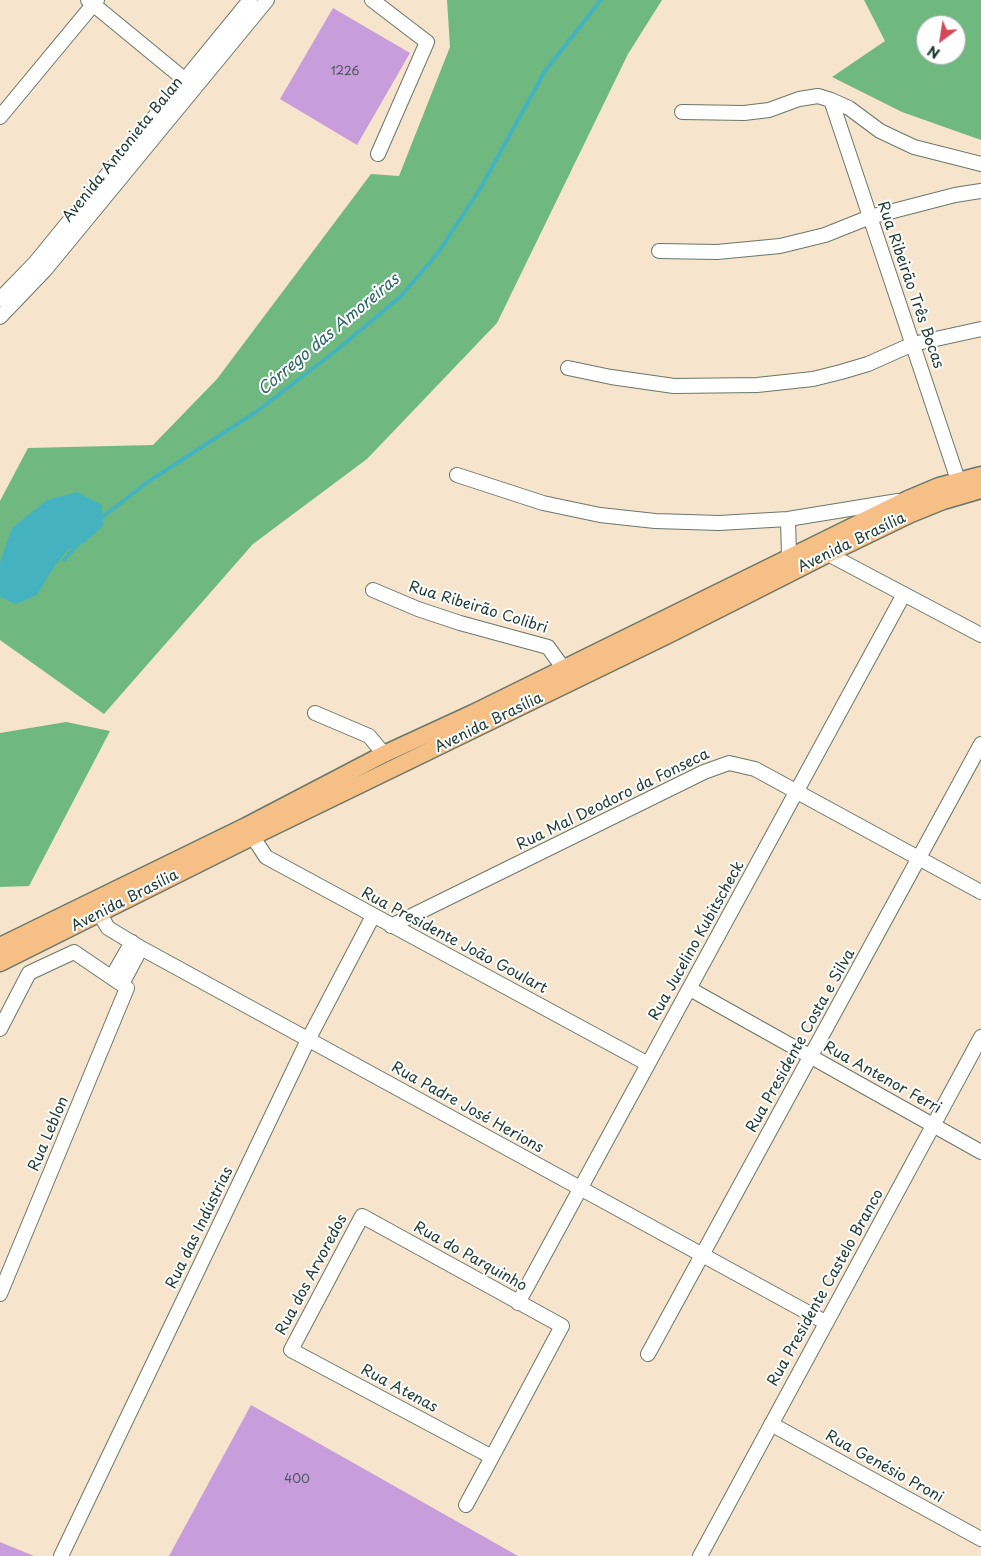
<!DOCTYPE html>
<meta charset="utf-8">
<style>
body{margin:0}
#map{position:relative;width:981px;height:1556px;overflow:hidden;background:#f6e4cc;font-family:"Playpen Sans",sans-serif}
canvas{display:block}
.north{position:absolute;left:916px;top:15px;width:50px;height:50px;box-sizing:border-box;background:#fff;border:1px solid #a5b1ae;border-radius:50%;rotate:211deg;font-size:14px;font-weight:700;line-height:20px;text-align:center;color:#1f3d34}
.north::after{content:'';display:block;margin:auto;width:18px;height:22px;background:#d1495b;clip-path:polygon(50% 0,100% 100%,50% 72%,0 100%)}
</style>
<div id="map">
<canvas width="981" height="1556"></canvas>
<div class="north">N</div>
</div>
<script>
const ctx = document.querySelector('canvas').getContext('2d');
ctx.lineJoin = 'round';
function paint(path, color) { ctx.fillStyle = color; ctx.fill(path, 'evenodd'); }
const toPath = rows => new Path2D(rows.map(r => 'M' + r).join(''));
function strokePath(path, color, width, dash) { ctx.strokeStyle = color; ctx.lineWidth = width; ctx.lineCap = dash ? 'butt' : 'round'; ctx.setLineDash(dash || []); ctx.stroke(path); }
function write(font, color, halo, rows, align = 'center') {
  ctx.font = font + ' "Playpen Sans",sans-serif'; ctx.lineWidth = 4; ctx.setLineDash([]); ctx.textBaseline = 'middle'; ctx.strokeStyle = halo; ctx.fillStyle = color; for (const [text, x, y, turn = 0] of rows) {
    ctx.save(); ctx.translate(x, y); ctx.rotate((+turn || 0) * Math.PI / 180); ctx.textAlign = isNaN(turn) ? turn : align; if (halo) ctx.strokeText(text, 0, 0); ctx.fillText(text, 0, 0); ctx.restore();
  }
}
paint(toPath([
 [447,0,662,0,628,54,497,323,367,459,253,544,104,714,0,640,0,501,28,448,153,445,217,379,371,174,399,176,450,47],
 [864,0,981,0,981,140,902,112,832,77,885,41],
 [926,25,956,25,956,55,926,55],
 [66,722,110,731,29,886,0,887,0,733]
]), '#6fb981');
paint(toPath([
 [77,492,102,505,103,526,84,543,67,550,50,573,37,595,16,604,0,597,0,562,12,528,47,500]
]), '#44b3bf');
strokePath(toPath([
 [100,519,149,481,256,412,338,349,400,297,438,253,480,189,545,71,601,0],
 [64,560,79,543]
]), '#44b3bf', 4);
paint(toPath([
 [333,8,410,53,357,145,280,99],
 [251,1405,518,1556,169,1556],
 [0,1542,34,1556,0,1556]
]), '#c89ddb');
const minor = toPath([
 [88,0,190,84],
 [372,0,427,42,378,154],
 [831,100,958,480],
 [682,112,744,113,769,110,799,99,818,96,831,100,849,108,880,131,914,147,981,164],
 [0,117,97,0],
 [659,251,717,252,780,246,825,235,870,217,955,195,981,191],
 [0,299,35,263,250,0],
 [0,317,45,270,267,0],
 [568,368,611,377,674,386,757,385,813,379,841,372,868,364,913,344,981,329],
 [457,475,543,503,600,515,655,521,719,523,788,519,898,501],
 [788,519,789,557],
 [828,554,981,635],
 [373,590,418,609,460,623,548,647,564,669],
 [315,713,369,736,384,754],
 [247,828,266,857,648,1064],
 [94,904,108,928,141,948,825,1322],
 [391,926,704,772,729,763,755,769,981,892],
 [112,977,132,942],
 [122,984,141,948],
 [690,989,981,1152],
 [0,1029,29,973,74,952,127,988,0,1294],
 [518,1303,904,594],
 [648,1354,981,744],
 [771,1424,981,1539],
 [466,1505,492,1457,562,1326,362,1216,291,1350,492,1457],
 [61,1556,308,1040,373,916],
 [700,1556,981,1037]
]);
const major = toPath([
 [0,946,246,826,384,754,473,713,908,499,939,486,981,475],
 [0,963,252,837,668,635,828,554,911,514,943,501,981,490]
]);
strokePath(minor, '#6a7769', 16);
strokePath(major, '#6a7769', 19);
strokePath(minor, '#fff', 14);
strokePath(major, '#f5bf86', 16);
write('12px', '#49555e', null, [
 ["1226",345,72],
 ["400",297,1480]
]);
write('15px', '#1f3d34', '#fff', [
 ["Avenida Antonieta Balan",123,150,-51],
 ["Rua Ribeirão Três Bocas",910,285,71],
 ["Avenida Brasília",852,543,-26],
 ["Rua Ribeirão Colibri",478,608,17],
 ["Avenida Brasília",489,723,-26],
 ["Rua Mal Deodoro da Fonseca",613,800,-26],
 ["Avenida Brasília",125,901,-27],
 ["Rua Presidente João Goulart",454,941,28],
 ["Rua Jucelino Kubitscheck",697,941,-61],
 ["Rua Presidente Costa e Silva",801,1041,-61],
 ["Rua Antenor Ferri",882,1078,29],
 ["Rua Padre José Herions",467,1108,29],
 ["Rua Leblon",49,1134,-67],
 ["Rua das Indústrias",200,1228,-64],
 ["Rua do Parquinho",470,1257,29],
 ["Rua dos Arvoredos",312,1275,-62],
 ["Rua Presidente Castelo Branco",826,1288,-61],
 ["Rua Atenas",399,1389,28],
 ["Rua Genésio Proni",884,1467,29]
]);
write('italic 16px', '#2c6665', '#fff', [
 ["Córrego das Amoreiras",329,335,-40]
]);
</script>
